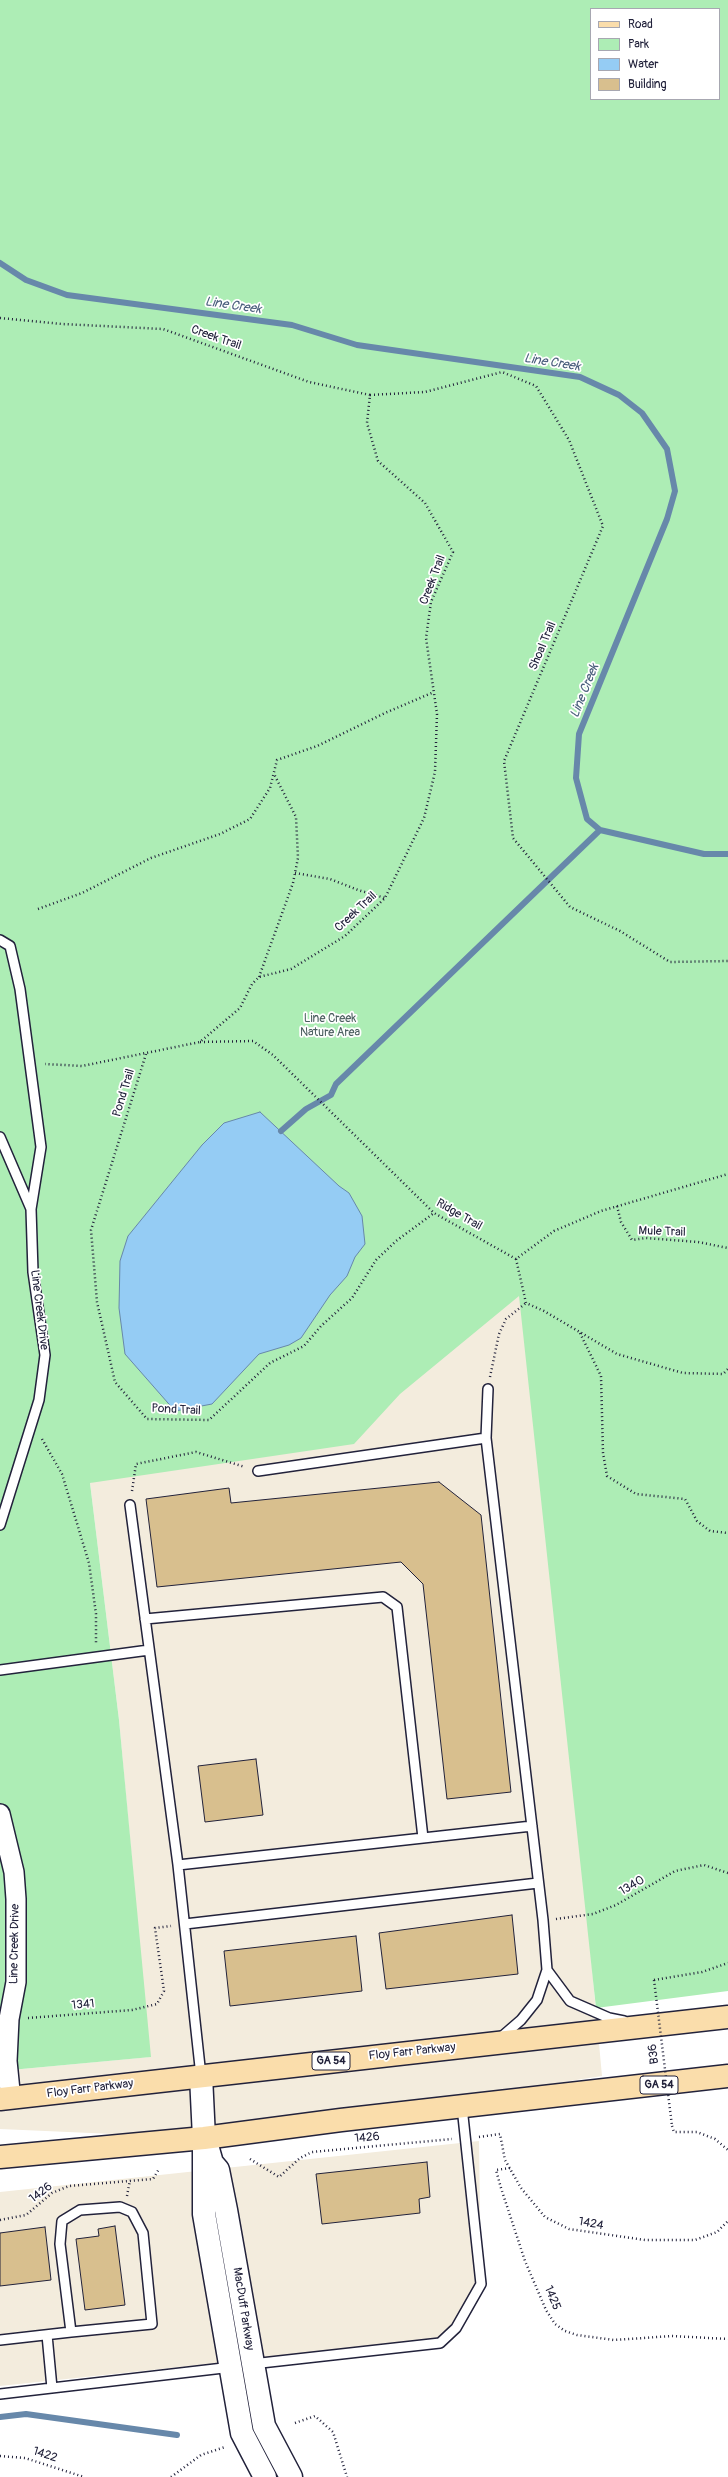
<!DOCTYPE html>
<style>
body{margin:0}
#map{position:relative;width:728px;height:2477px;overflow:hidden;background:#fff;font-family:Pangolin,sans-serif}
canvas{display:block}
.legend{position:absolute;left:590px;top:8px;width:130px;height:92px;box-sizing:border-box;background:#fff;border:1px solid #a7a7b1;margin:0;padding:5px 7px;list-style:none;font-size:12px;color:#22223b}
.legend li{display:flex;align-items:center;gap:8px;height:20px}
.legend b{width:20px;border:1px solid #a7a7b1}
</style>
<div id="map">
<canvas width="728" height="2477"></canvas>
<ul class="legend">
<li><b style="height:5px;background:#faddab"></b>Road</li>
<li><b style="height:11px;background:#adedb5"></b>Park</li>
<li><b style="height:11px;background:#95ccf4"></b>Water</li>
<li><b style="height:11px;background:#d8bf8e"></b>Building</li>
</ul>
</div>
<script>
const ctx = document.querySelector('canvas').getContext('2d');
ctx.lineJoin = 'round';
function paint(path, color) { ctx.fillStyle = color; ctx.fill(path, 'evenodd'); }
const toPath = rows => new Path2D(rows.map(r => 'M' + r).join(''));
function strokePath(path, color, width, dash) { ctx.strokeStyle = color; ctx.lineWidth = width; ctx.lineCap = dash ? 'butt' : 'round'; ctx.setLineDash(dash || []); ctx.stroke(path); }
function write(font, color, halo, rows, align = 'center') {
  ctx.font = font + ' Pangolin,sans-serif'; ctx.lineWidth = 3.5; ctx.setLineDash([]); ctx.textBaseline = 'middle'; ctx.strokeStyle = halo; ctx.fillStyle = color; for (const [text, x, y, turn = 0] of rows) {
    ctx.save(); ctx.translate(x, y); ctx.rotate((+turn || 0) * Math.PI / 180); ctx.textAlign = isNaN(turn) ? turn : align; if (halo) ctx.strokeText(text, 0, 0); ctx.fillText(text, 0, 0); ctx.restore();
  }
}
paint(toPath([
 [529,1282,602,2076,204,2138,0,2129,0,2071,150,2057,119,1720,90,1483],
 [479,2141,481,2284,440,2343,247,2360,0,2386,0,2192]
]), '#f3ecdd');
paint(toPath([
 [0,0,728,0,728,1991,596,2008,519,1296,400,1394,354,1444,90,1483,119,1720,151,2057,0,2071],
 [591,9,719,9,719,99,591,99]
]), '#adedb5');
const water = toPath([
 [260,1112,339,1186,349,1193,362,1216,365,1244,355,1257,347,1276,330,1295,301,1338,289,1345,259,1354,212,1404,175,1411,125,1354,119,1308,120,1261,128,1236,202,1145,224,1123,260,1112]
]);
paint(water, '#95ccf4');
strokePath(water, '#6788aa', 1);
strokePath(toPath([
 [0,263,26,280,67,295,292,325,357,345,580,377,619,395,642,413,667,449,675,491,667,519,579,734,576,778,587,819,600,830,704,854,728,854],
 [281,1131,306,1109,331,1095,336,1084,600,830],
 [0,2417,26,2414,177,2435]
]), '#6788aa', 6);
const building = toPath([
 [439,1482,481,1515,511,1792,447,1799,423,1584,401,1562,157,1587,146,1499,229,1488,231,1503,439,1482],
 [256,1759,263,1815,205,1822,198,1766,256,1759],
 [512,1915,518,1974,386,1989,379,1933,512,1915],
 [356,1936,362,1991,230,2006,224,1951,356,1936],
 [427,2162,430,2197,419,2199,420,2213,322,2224,316,2174,427,2162],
 [115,2226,125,2305,85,2310,76,2239,99,2236,98,2229,115,2226],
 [45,2227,51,2280,0,2286,0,2233,45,2227]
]);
paint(building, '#d8bf8e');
strokePath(building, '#22223b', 1);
const lane = toPath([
 [0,940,10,946,20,989,41,1147,31,1209,33,1272,45,1355,39,1400,0,1525],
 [0,1137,31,1209],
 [488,1389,486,1438,543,1920,547,1970,537,2000,521,2020,499,2039],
 [258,1471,486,1438],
 [130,1505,178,1865,201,2076],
 [145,1619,383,1597,397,1607,423,1838],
 [0,1670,149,1650],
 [178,1865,532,1826],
 [185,1924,538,1883],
 [547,1970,570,2001,609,2018,624,2021],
 [47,2335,52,2388],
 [0,2340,71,2332,152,2324,143,2233,132,2212,120,2207,80,2210,62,2221,60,2244,71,2332],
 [252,2364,440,2343,456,2328,481,2284,462,2107],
 [0,2394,232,2367]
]);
const street = toPath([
 [0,1814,14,1872,16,1899,16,1982,9,2019,7,2061,10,2091,8,2098]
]);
const secondary = toPath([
 [201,2076,204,2138,204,2214,242,2433,265,2477],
 [208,2149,212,2163,218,2170,226,2210,264,2426,291,2477]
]);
const primary = toPath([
 [0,2099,728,2017],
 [0,2157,204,2138,341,2120,728,2076]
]);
strokePath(lane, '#22223b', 12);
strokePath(street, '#22223b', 22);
strokePath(secondary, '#22223b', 25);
strokePath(primary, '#22223b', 25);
strokePath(toPath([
 [0,318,62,324,163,329,309,382,370,395,367,423,378,461,425,503,453,552,431,602,426,638,437,714,435,772,424,818,385,898,345,936,291,969,259,977,252,984,240,1008,200,1042,82,1066,45,1064],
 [370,395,425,392,502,372,536,386,569,440,603,526,504,761,513,838,570,907,620,931,670,962,728,961],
 [295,873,330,879,358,890,385,898],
 [38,909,82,893,151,858,220,834,250,819,270,788,277,760,317,746,385,713,434,692],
 [259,977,293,883,298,858,296,817,274,774],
 [200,1042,253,1041,273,1055,434,1213,516,1259,554,1231,601,1211,728,1174],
 [146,1054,91,1230,97,1302,115,1382,147,1419,209,1420,270,1363,304,1346,321,1326,352,1298,376,1260,396,1241,434,1213],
 [617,1206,621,1222,632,1240,646,1238,698,1242,728,1248],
 [516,1259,526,1303,544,1311,617,1354,683,1373,723,1374,728,1369],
 [580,1333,601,1376,603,1453,607,1476,636,1494,685,1499,697,1521,710,1531,728,1533],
 [490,1377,499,1334,506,1319,526,1303],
 [42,1439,62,1474,89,1563,96,1614,96,1643],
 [132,1491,136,1464,196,1452,245,1467],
 [556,1919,593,1914,616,1905,675,1871,704,1865,728,1873],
 [654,1980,702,1972,728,1963],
 [28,2018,132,2010,157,2004,164,1991,155,1928,171,1926],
 [672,2126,674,2132,697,2132,715,2139,728,2150],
 [479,2137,500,2134,505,2160,521,2188,545,2217,569,2229,645,2240,695,2240,717,2232,728,2221],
 [250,2159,279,2177,300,2158,312,2152,452,2139],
 [510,2168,496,2170,501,2188,525,2261,546,2310,555,2324,565,2331,577,2335,614,2340,672,2336,728,2339],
 [127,2196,130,2180],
 [0,2220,26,2215,52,2193,69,2186,153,2179,159,2169],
 [295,2423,315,2416,333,2432,347,2477],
 [0,2456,25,2458,84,2477],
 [171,2477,201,2455,225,2447]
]), '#22223b', 2.5, [1, 3]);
strokePath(lane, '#fff', 9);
strokePath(street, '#fff', 19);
strokePath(secondary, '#fff', 22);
strokePath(primary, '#faddab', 22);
strokePath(toPath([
 [654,1980,672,2126]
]), '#22223b', 2.5, [1, 3]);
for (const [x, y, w] of [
 [331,2061,38],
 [659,2085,38]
]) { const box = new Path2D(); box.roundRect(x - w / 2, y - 9, w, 18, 3); ctx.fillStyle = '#fff'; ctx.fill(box); strokePath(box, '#22223b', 1); }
write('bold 11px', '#22223b', null, [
 ["GA 54",331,2061],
 ["GA 54",659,2085]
]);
write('12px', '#22223b', '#fff', [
 ["Creek Trail",216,338,19],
 ["Creek Trail",433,580,-69],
 ["Shoal Trail",543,646,-67],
 ["Creek Trail",356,912,-43],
 ["Pond Trail",124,1093,-73],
 ["Ridge Trail",459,1215,30],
 ["Mule Trail",662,1232,2],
 ["Line Creek Drive",39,1310,83],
 ["Pond Trail",176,1410,3],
 ["1340",632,1886,-30],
 ["Line Creek Drive",15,1944,-89],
 ["1341",83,2005,-5],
 ["Floy Farr Parkway",412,2052,-6],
 ["B36",654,2054,-97],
 ["Floy Farr Parkway",90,2089,-7],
 ["1426",367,2138,-5],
 ["1426",41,2193,-37],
 ["1424",591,2224,10],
 ["1425",552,2298,67],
 ["MacDuff Parkway",243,2309,81],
 ["1422",45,2455,18]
]);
write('12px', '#4c5f60', '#fff', [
 ["Line Creek",330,1019],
 ["Nature Area",330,1033]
]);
write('italic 13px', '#4a5e7c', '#fff', [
 ["Line Creek",233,306,8],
 ["Line Creek",552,363,9],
 ["Line Creek",585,691,-68]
]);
</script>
